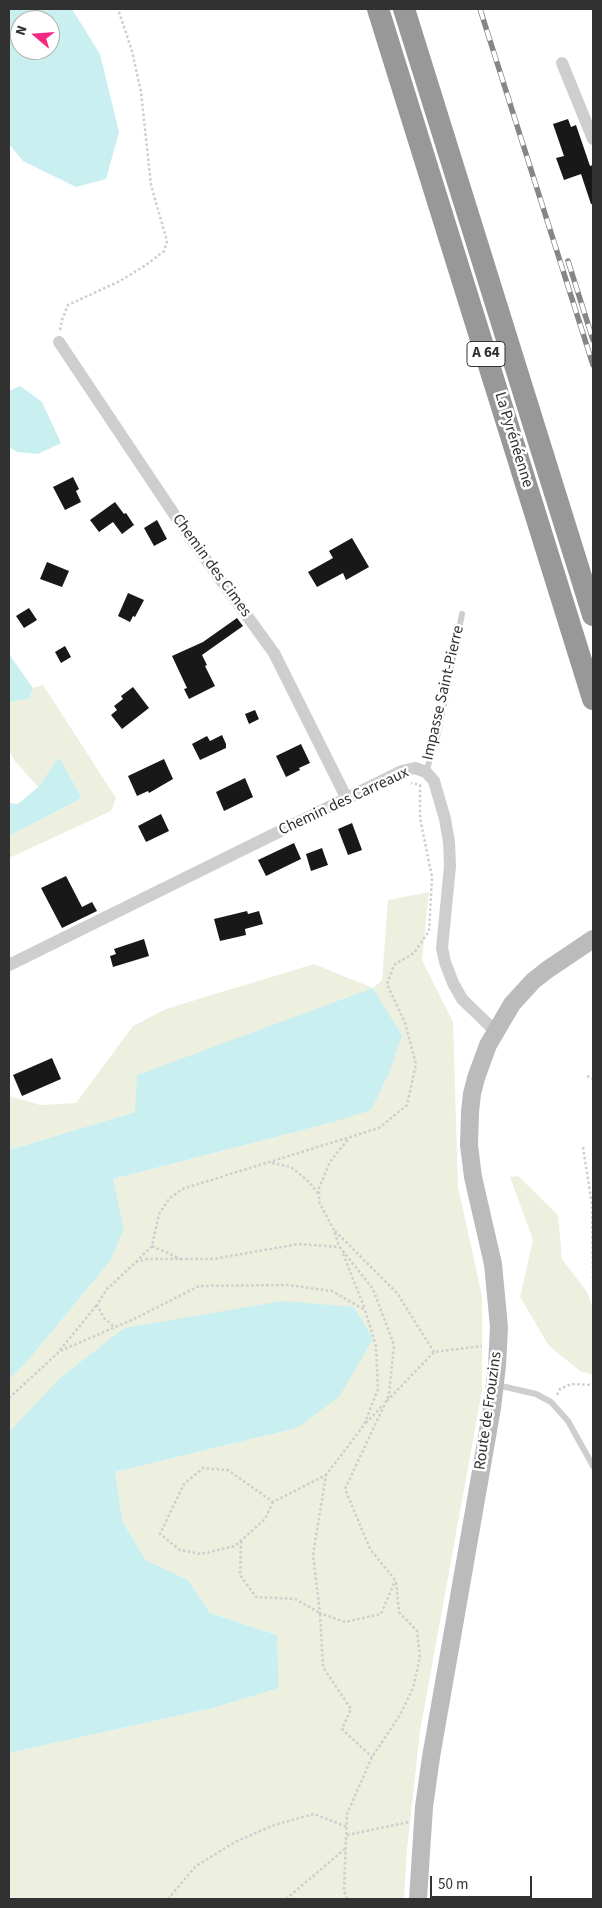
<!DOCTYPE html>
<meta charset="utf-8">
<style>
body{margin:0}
#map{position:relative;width:602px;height:1908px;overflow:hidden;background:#fff;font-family:"Source Sans 3",sans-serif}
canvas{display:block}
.frame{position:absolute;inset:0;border:10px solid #313131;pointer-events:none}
.north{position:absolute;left:10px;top:10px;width:50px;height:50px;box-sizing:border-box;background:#fff;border:1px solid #adadad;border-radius:50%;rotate:288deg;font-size:14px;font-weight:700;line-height:20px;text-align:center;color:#313131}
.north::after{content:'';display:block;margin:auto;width:18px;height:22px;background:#f32881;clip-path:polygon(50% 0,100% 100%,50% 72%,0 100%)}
.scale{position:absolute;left:430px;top:1876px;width:102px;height:22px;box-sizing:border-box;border:2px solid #313131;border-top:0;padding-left:6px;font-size:15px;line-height:18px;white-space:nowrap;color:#313131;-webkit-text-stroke:4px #fff;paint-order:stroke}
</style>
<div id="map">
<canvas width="602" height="1908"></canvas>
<div class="frame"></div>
<div class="north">N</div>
<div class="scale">50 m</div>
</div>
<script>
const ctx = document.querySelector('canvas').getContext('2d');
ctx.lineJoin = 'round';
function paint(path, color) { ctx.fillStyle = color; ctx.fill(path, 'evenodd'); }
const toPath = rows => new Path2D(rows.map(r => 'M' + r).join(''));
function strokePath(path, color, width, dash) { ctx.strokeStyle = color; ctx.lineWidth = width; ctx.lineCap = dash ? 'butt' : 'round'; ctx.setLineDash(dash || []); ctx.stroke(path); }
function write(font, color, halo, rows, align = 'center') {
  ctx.font = font + ' "Source Sans 3",sans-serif'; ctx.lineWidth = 5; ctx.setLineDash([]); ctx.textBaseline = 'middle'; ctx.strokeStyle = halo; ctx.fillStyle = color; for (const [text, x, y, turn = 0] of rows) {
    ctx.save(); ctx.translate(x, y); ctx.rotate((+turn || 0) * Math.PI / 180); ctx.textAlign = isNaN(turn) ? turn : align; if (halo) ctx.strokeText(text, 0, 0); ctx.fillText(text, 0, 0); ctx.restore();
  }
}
paint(toPath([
 [43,685,116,798,111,811,9,858,9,836,82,798,59,757,38,787,15,761,9,750,9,702,29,699,33,688],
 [429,892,422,960,453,1022,458,1187,482,1296,482,1391,420,1731,407,1849,404,1899,9,1899,9,1753,213,1708,279,1688,277,1635,210,1613,188,1580,146,1560,123,1523,115,1472,297,1428,124,1328,61,1378,9,1432,9,1379,26,1363,111,1260,124,1228,113,1179,334,1122,402,1035,373,988,135,1112,9,1150,9,1096,40,1105,76,1103,133,1026,166,1009,314,964,373,988,382,980,388,900],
 [518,1176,558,1215,562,1259,587,1292,593,1309,593,1375,580,1371,549,1346,520,1297,533,1240,510,1177]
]), '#edefdf');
paint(toPath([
 [9,9,72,9,100,54,119,132,106,179,76,187,23,161,9,144],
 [20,20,50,20,50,50,20,50],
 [20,386,42,402,61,443,38,454,17,452,9,447,9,391],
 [9,654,33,688,29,699,9,702],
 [59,757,82,798,9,836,9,803,18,804,38,787],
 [373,988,402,1035,390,1071,371,1110,334,1122,113,1179,124,1228,111,1260,26,1363,9,1379,9,1150,135,1112,137,1075],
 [282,1301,354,1307,373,1339,339,1397,297,1428,115,1472,123,1523,146,1560,188,1580,210,1613,277,1635,279,1688,213,1708,9,1753,9,1432,60,1378,124,1328]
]), '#caeff0');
paint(toPath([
 [568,119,571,127,576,125,590,166,593,165,593,204,591,204,581,174,564,180,556,158,564,156,553,124],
 [73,477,79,489,76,491,81,502,65,510,53,487],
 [115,502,124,514,126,513,134,525,122,534,113,522,99,532,90,520],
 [157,520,167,539,154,546,144,528],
 [352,538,369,567,346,580,343,573,317,587,308,572,333,558,329,551],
 [47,562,69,571,62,587,40,579],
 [128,593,144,600,135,617,133,616,130,622,118,616],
 [29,608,37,620,24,628,16,616],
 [237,618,243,626,202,655,207,665,205,666,215,686,189,699,184,689,187,688,172,656,203,642],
 [65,646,71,657,61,663,55,652],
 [133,687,149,708,122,729,111,715,117,710,114,706,123,699,121,696],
 [255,710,259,719,249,724,245,714],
 [222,735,226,744,226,748,200,760,192,744,207,736,210,741],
 [301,744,310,763,299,768,300,770,286,777,276,756],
 [164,759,173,779,149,793,148,791,137,796,128,776],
 [245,778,253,797,224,811,216,792],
 [161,814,169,831,146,842,138,826],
 [352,823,362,850,348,855,338,829],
 [294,843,301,859,266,876,258,860],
 [322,848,328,865,311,871,306,854],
 [66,876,82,907,92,902,97,911,62,928,41,888],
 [247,911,248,914,259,911,263,924,245,929,246,935,220,941,214,919],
 [144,939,149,956,113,967,110,956,116,954,114,949],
 [52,1058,61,1079,22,1096,13,1075]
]), '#181818');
strokePath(toPath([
 [60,330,62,320,68,305,120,281,146,265,164,251,167,241,151,185,141,92,132,51,118,9],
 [587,1076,593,1079],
 [583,1147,592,1205,593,1284],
 [272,1163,291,1167,308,1181,318,1193],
 [335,1231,397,1293,434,1352],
 [152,1246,181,1259],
 [343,1254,365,1309],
 [136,1262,152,1246,159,1214,169,1199,182,1189,379,1128,407,1105,416,1064,405,1023,387,984,394,965,414,953,429,931,432,877,420,818,420,785,411,783],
 [113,1326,104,1318,97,1305,107,1289,136,1262,148,1259,213,1259,299,1244,339,1247],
 [60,1350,97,1305],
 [557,1395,560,1389,571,1384,593,1385],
 [9,1398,60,1351,134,1319,199,1286,288,1285,332,1291,365,1310,376,1346,378,1389,364,1425,326,1475,313,1555,320,1613,345,1622,381,1614,395,1581],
 [387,1401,434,1352,482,1346],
 [366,1423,383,1405],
 [273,1502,265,1519,235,1546,201,1554,180,1550,160,1534,184,1484,203,1468,228,1470,273,1502,326,1475],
 [241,1541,240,1575,256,1597,295,1599,320,1613,323,1667,351,1709,342,1729,372,1757],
 [347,1835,409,1822],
 [168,1899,196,1866,235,1842,274,1825,314,1814,347,1827],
 [286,1899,346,1848],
 [347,1899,344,1891,347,1814,372,1757,400,1715,413,1688,420,1657,417,1631,399,1612,396,1581,370,1549,345,1489,389,1395,394,1345,373,1289,339,1246,334,1230,319,1202,319,1188,330,1162,348,1139]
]), '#cecece', 2.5, [2.5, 2.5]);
strokePath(toPath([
 [426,772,438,734,462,614],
 [497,1385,536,1394,551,1402,568,1421,593,1466]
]), '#cecece', 6);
strokePath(toPath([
 [562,63,593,139],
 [59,342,186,532,274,653,347,799],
 [9,965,402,771,415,768,426,772,434,781,445,819,449,842,450,866,442,948,445,962,453,983,462,999,495,1031]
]), '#cecece', 12);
strokePath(toPath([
 [418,1899,424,1807,431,1757,492,1408,497,1366,499,1327,493,1264,473,1177,469,1145,470,1112,472,1094,476,1078,488,1045,512,1004,533,981,547,970,593,939]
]), '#bbb', 18);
strokePath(toPath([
 [378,9,593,699],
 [404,9,593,615]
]), '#989898', 22);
const rail = toPath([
 [480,9,593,365],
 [568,261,593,340]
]);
strokePath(rail, '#868686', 5.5);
strokePath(rail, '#fff', 4, [11]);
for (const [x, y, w] of [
 [486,354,38]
]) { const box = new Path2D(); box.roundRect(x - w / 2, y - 12.5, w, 25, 4); ctx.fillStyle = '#fff'; ctx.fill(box); strokePath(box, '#313131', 1); }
write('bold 15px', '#313131', null, [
 ["A 64",486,354]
]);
write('16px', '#313131', '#fff', [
 ["La Pyrénéenne",513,440,73],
 ["Chemin des Cimes",211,566,54],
 ["Impasse Saint-Pierre",444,693,-77],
 ["Chemin des Carreaux",344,802,-25],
 ["Route de Frouzins",489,1411,-82]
]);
</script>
